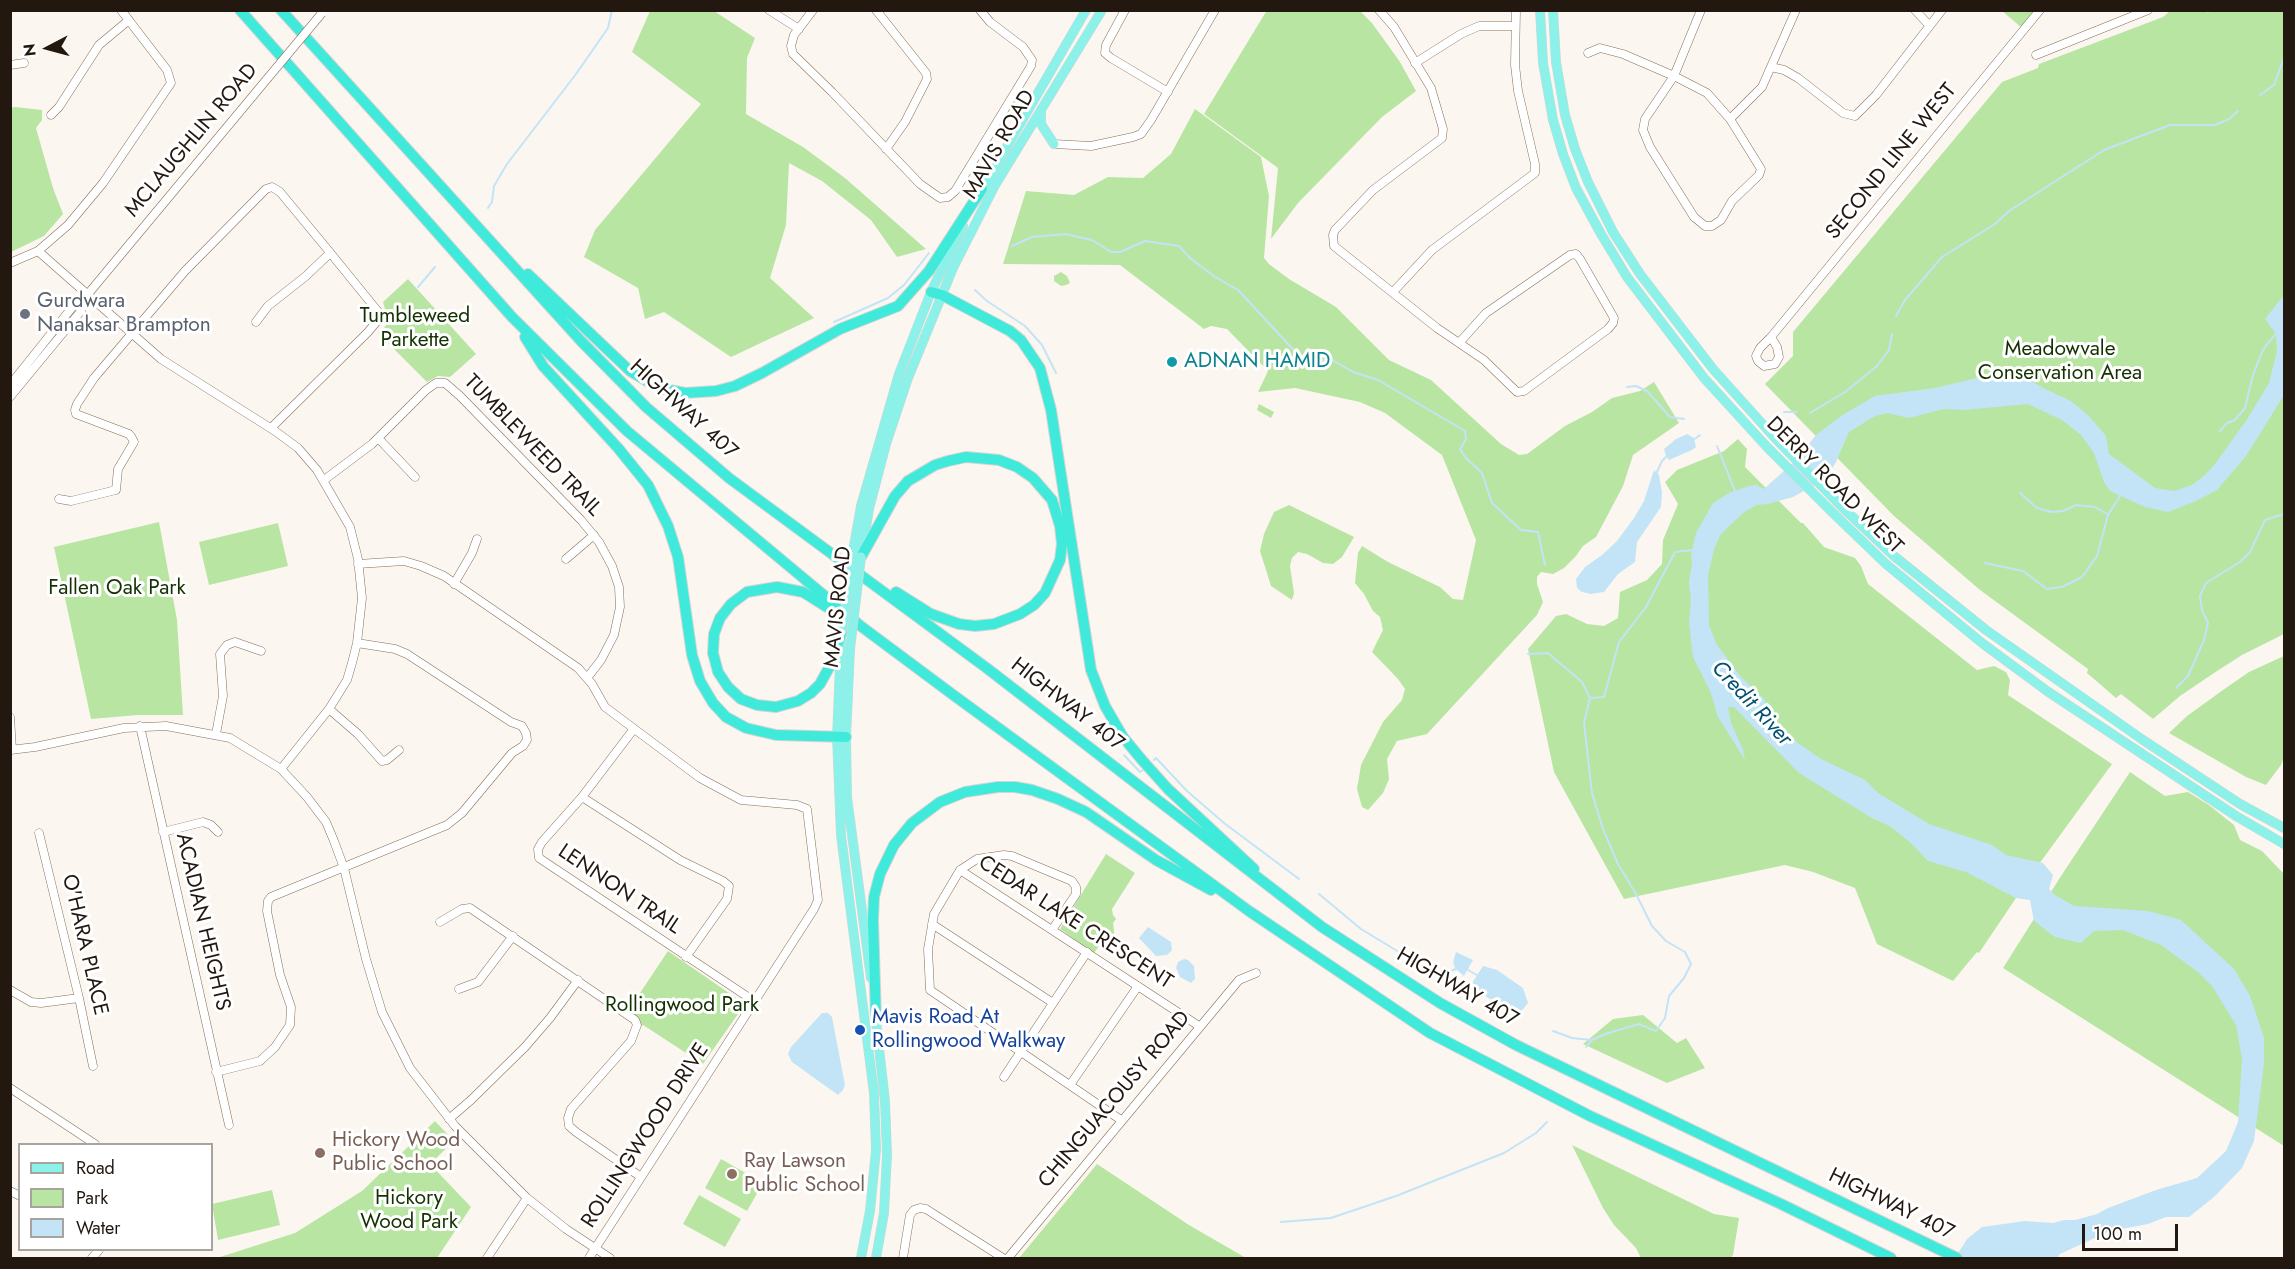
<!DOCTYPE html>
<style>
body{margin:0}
#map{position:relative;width:2295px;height:1269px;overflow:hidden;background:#fcf6f1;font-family:Jost,sans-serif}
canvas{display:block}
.frame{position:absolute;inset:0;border:12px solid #221810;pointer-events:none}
.legend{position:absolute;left:18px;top:1143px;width:195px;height:108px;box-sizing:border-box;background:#fff;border:2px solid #a7a39f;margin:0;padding:8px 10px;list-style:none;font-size:18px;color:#221810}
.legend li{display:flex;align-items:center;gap:12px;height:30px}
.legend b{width:30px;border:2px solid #a7a39f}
.north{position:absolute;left:18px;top:18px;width:60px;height:60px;-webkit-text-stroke:4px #fff;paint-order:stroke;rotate:264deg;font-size:16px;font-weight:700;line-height:24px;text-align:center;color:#221810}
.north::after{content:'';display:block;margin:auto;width:21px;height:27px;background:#221810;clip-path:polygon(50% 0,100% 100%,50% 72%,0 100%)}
.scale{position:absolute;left:2082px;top:1224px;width:96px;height:27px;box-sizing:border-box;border:3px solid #221810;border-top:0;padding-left:8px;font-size:18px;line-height:21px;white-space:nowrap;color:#221810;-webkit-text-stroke:4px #fff;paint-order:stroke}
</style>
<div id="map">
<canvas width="2295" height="1269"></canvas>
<div class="frame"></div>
<ul class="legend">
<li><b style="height:8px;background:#8cf2e9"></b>Road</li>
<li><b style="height:16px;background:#b9e5a3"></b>Park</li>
<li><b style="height:16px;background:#c3e4f7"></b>Water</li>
</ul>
<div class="north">N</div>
<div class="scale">100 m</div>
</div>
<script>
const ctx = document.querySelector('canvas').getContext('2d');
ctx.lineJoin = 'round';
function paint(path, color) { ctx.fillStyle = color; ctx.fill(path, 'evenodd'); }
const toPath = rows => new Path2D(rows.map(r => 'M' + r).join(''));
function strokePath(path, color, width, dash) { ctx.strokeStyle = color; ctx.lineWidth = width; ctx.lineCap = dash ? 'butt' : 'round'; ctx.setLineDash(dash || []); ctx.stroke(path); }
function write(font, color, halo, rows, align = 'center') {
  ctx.font = font + ' Jost,sans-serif'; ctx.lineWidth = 6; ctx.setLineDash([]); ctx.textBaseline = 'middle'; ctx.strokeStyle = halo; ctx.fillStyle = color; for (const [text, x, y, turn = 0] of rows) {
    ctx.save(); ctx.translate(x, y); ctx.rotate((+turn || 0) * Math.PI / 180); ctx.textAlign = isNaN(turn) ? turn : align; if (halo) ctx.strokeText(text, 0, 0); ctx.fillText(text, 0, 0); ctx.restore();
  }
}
paint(toPath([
 [1267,10,1360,11,1372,23,1400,62,1416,91,1382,117,1298,203,1271,239,1278,168,1204,114],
 [2001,10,2036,11,2022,28],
 [2210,10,2284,11,2284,634,2242,655,2214,673,2180,696,2153,719,2121,694,2116,698,2087,673,2088,669,1980,590,1894,516,1765,384,1793,356,1793,332,2002,82,2038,68,2039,64,2163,17,2170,11,2206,11,2208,13],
 [650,11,714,11,755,38,747,58,746,114,803,147,845,178,926,249,897,257,871,220,822,181,789,163,786,225,770,278,814,318,731,357,664,312,645,319,638,288,584,257,595,230,701,104,632,52],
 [15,107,42,110,42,120,36,128,53,188,63,214,44,236,11,252,10,108],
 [1195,109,1261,157,1269,196,1264,258,1269,264,1289,279,1336,307,1389,360,1431,380,1501,444,1519,455,1527,454,1565,426,1592,412,1612,398,1640,391,1654,382,1679,423,1633,455,1623,486,1596,537,1583,546,1576,556,1564,568,1553,574,1541,572,1537,577,1537,584,1543,602,1537,615,1427,734,1397,741,1387,759,1389,779,1383,793,1368,810,1362,807,1357,789,1361,765,1383,722,1402,700,1405,689,1398,679,1372,652,1383,630,1380,617,1373,611,1364,594,1355,583,1358,553,1362,546,1388,562,1440,587,1453,599,1463,600,1476,540,1442,455,1385,413,1360,402,1295,388,1258,392,1268,371,1227,329,1211,326,1204,329,1120,265,1003,264,1026,191,1074,195,1108,177,1143,178,1171,154],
 [1061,272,1067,276,1070,283,1066,285,1061,286,1054,281,1054,276],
 [408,279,476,354,450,377,438,376,427,382,378,333,385,327,388,319,383,302],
 [1259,404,1274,412,1271,418,1257,410],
 [1738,439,1747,449,1745,467,1801,523,1803,523,1824,547,1855,558,1861,566,1868,584,1977,670,1994,666,2006,672,2010,680,2008,695,2112,764,2015,897,2016,898,1979,953,1977,952,1953,981,1877,944,1855,888,1813,872,1785,865,1624,899,1554,772,1528,649,1556,616,1566,614,1587,624,1604,626,1618,618,1620,592,1647,580,1662,564,1663,540,1678,504,1665,482,1677,470,1724,451],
 [1289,505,1354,537,1342,557,1333,564,1323,563,1307,554,1298,552,1292,558,1290,566,1294,593,1292,600,1271,586,1260,551,1264,534,1274,512],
 [159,522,177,620,183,715,138,715,91,719,54,547],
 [278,523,288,566,209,585,199,542],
 [2284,656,2284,757,2281,765,2266,785,2246,777,2169,733,2187,716,2223,690,2249,672],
 [2130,772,2165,796,2188,792,2209,805,2234,825,2240,840,2262,851,2284,874,2284,1146,2003,968,2061,876],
 [1106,854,1135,873,1112,909,1113,915,1116,919,1113,923,1115,939,1108,948,1101,943,1094,953,1060,929],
 [668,951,745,1004,703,1064,643,1025,641,1026,630,1008],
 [1643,1015,1677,1043,1686,1038,1705,1068,1667,1083,1583,1044,1613,1019],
 [435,1121,454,1141,430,1164,471,1207,437,1258,217,1258,295,1233,362,1191],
 [1572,1145,1714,1214,1739,1218,1733,1255,1730,1258,1641,1258,1636,1248,1614,1225,1603,1208],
 [721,1159,763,1183,747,1211,705,1188],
 [1097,1164,1189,1225,1246,1258,1019,1258],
 [272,1190,280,1225,218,1240,212,1204],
 [699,1195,741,1219,725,1247,683,1224]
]), '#b9e5a3');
paint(toPath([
 [2284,295,2284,395,2246,456,2217,490,2196,501,2168,512,2145,507,2110,491,2104,482,2094,453,2081,435,2062,420,2028,404,1964,410,1943,409,1909,418,1887,413,1875,416,1849,432,1835,464,1824,480,1793,497,1768,504,1756,505,1743,513,1721,534,1714,549,1708,575,1709,625,1717,645,1741,677,1763,698,1778,724,1798,743,1821,759,1865,780,1878,793,1929,824,1992,845,2006,855,2043,863,2053,875,2049,889,2055,895,2074,906,2148,911,2181,920,2234,969,2250,996,2264,1038,2264,1064,2254,1141,2242,1168,2214,1197,2189,1217,2166,1217,2148,1224,2110,1231,2060,1254,2057,1258,1955,1258,1967,1239,1982,1227,2025,1221,2053,1223,2064,1220,2075,1220,2097,1214,2108,1208,2156,1190,2197,1178,2226,1151,2238,1122,2242,1059,2236,1025,2212,986,2198,972,2161,945,2123,930,2094,931,2081,943,2055,937,2034,921,2030,900,2016,898,1966,872,1928,861,1912,844,1890,826,1872,818,1799,773,1734,707,1728,707,1731,723,1743,750,1745,760,1718,717,1711,693,1693,657,1689,622,1691,600,1689,582,1692,563,1691,556,1696,533,1713,503,1729,493,1749,486,1756,485,1764,489,1798,458,1816,435,1841,416,1875,396,1935,388,1977,378,2028,379,2043,388,2071,401,2088,415,2106,436,2109,454,2155,488,2174,491,2192,485,2205,475,2215,464,2248,418,2269,383,2277,351,2276,334,2265,319],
 [1687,434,1694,438,1696,447,1692,450,1669,460,1666,456,1664,449,1676,439],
 [1654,470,1659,475,1662,492,1661,507,1637,542,1635,562,1618,574,1604,592,1591,594,1582,592,1577,588,1576,579,1585,567,1602,555,1617,541,1634,518,1644,501],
 [1148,927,1171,942,1172,950,1167,955,1156,956,1139,938],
 [1456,952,1473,960,1464,976,1455,968,1453,962],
 [1184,959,1188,960,1194,966,1195,979,1191,983,1180,977,1176,968,1178,962],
 [1483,966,1497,970,1523,988,1528,1003,1519,1014,1488,998,1475,987,1472,983],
 [822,1013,828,1013,832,1017,845,1085,843,1090,838,1095,792,1062,788,1054,791,1047]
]), '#c3e4f7');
strokePath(toPath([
 [2260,95,2274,85,2284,58],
 [488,208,492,202,494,186,507,164,576,74,608,28,612,10],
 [1012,246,1032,237,1065,234,1092,240,1111,252,1120,252,1145,241,1179,246,1190,258,1215,277,1238,290,1302,359,1314,362,1334,361,1353,372,1378,380,1465,431,1466,439,1460,449,1466,458,1482,473,1492,503,1521,530,1538,532,1545,565],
 [418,287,435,267],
 [975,290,987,301,1025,326,1042,345,1056,373],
 [1896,316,1905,300,1942,257,1995,224,2009,211,2104,150,2170,125,2215,125,2229,119,2238,111],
 [834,322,888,298,904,285,929,253],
 [1627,387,1636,386,1647,391,1670,417,1684,419],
 [1784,412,1797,412],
 [1810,413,1845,392,1876,367,1889,350,1892,334],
 [2220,431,2227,423,2235,420,2245,408,2253,375,2262,352,2267,344,2276,334],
 [1692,441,1700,435],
 [1717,446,1735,491],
 [1656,474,1662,461,1667,456],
 [2020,493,2037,508,2052,512,2063,511,2076,505,2095,507,2107,514],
 [1985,563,2023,571,2047,589,2062,587,2082,577,2097,556,2108,515,2122,493],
 [1528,654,1548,653,1582,682,1590,698,1584,723,1592,793,1603,829,1618,864,1636,894,1652,926,1666,941,1685,952,1691,964,1684,978,1669,996,1665,1018,1656,1031,1639,1024,1605,1034,1592,1040,1586,1047],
 [2176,688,2188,676,2204,640,2208,623,2202,610,2200,596,2206,583,2240,562,2250,552,2265,520,2284,514],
 [1590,698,1604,697,1619,642,1646,607,1675,552,1693,550],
 [1124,755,1140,772,1143,770],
 [1154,760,1156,758,1187,791,1224,823,1299,879],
 [1319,894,1361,929,1422,966,1434,971,1446,973,1456,969],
 [1465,968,1478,976],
 [1553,1031,1572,1038,1591,1040],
 [1281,1222,1331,1218,1396,1196,1504,1153,1536,1133,1547,1122]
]), '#c3e4f7', 2);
const minor = toPath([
 [769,10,799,29],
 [813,10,794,35,791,46,793,54,832,92,920,184,940,198,948,197,955,191,1031,66,1032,60,1023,47,990,22,980,10],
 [876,10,926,73,927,79,905,122,886,149],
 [1125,10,1106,45,1105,53,1111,58,1168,92],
 [1379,10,1394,27,1431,88,1443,129,1442,138,1373,190,1335,230,1333,235,1334,246,1437,328,1484,360,1517,392,1524,391,1608,329,1613,323,1614,318,1580,259,1576,254,1570,255,1486,313,1459,343],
 [1915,10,1929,25],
 [1588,53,1600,48,1623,54,1674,76,1707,93,1730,119,1761,169,1759,175,1732,201,1721,220,1712,226,1705,226,1694,217,1650,147,1643,130,1645,119,1674,76,1701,10],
 [2036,55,2148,10],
 [1415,63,1461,34,1479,26,1515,26],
 [10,65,24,63],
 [1771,67,1784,70,1798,78,1843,113,1855,116,1876,95,1942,10],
 [51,115,59,107,99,45,129,20],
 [1730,119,1762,87,1796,10],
 [1054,144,1091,146,1133,137,1141,134,1151,120,1215,10],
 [38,251,161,359,275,431,298,448,317,470,350,527,358,559,362,598,357,643,352,663,347,680,329,709,281,769],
 [10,263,38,251,68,225,103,183,171,83,167,70,121,10],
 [1393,292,1432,250,1535,173,1535,164,1518,91,1515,65,1516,10],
 [256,322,268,306,306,276,330,253],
 [1771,337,1777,347,1779,357,1775,364,1764,366,1758,361,1756,356,1760,348,1771,337,2040,10],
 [10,385,74,305,88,294,267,79],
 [10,397,81,311,88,295],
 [378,438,415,477],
 [324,480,372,444,426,390,436,383,445,383,460,396,581,520,599,542,612,566,619,587,620,607,614,635,601,660,587,678],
 [59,499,71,501,116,490,118,469,134,442,132,438,129,434,76,414,75,410,77,404,94,378,185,271,266,189,272,187,280,192,328,250,380,314,378,320,368,332,271,428],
 [566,559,594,535],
 [358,564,404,561,421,566,444,576,578,668,592,684,605,707,700,778,741,800,797,805,807,809,818,900,814,909,589,1258],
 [454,584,472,553,477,539],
 [329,709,358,734,382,761,387,760,399,750],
 [10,717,12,750],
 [140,726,229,1125],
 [633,730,582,797,542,842,538,849,539,858,754,1001],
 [216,734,223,696,220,654,227,645,235,642,261,651],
 [10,750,35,747,124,728,166,726,230,738,281,769,307,797,326,822,334,841,344,868,366,959,382,1012,410,1068,455,1126,527,1198,566,1229,610,1258],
 [582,797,680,860,723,881,729,886,727,899,686,957],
 [163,832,203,822,211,825,218,832],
 [39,833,79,998,93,1066],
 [960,870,1199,1026],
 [440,922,462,909,470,908,635,1020,637,1025,631,1041,571,1109,568,1118,569,1126,576,1132,641,1177],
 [932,924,1053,1003],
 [1052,930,1076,894,1076,887,1072,881,1012,856,1004,855,977,859,960,870,934,914,928,949,930,990,1121,1120],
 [459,989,478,982,513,936],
 [10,990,31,1002,41,1003,79,998],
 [216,1072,260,1061,275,1047,290,1025,291,1007,280,975,267,911,268,901,271,897,447,825,462,813,512,753,523,746,527,740,526,733,522,726,511,722,407,654,395,649,357,643],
 [1004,1077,1087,952],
 [1070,1085,1138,986],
 [10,1088,95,1144],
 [449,1119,471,1100,525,1047,550,1018,578,980],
 [10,1191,20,1196],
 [92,1258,99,1250],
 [487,1258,527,1198],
 [903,1258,910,1215,914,1210,920,1208,926,1209,1003,1258],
 [1008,1258,1239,980,1256,973]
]);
const major = toPath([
 [1540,10,1543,63,1553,120,1563,154,1576,188,1601,234,1627,277,1704,378,1767,447,1832,512,1886,564,1982,643,2047,691,2236,816,2284,844],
 [1553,10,1556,62,1565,115,1575,149,1588,182,1613,232,1640,274,1713,369,1775,438,1843,508,1894,556,1986,630,2143,740,2240,804,2284,828],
 [1041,111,1041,124,1054,144],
 [979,195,1086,10],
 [853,551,861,506,899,374,931,292,963,226],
 [862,552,869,509,886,444,908,378,953,268,994,187,1102,10],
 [841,640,837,737,841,835,874,1093,876,1150,870,1211,861,1258],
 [850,649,846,737,847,797,871,978],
 [875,1012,885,1101,887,1155,884,1213,876,1258]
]);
const highway = toPath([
 [240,10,512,317,627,431,862,627,956,697,1249,911,1430,1033,1590,1116,1781,1204,1891,1258],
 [281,10,581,341,646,407,729,478,988,669,1322,927,1440,1003,1516,1045,1957,1258],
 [528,274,630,371,659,388,685,393,716,391,735,386,762,373,840,329,898,306,929,271,982,189],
 [931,292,942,295,1010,331,1021,340,1040,368,1051,410,1091,670,1105,706,1123,737,1142,760,1168,789,1254,869],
 [525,337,543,366,618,448,648,485,668,526,678,557,692,655,700,681,713,703,726,717,746,728,776,735,846,737],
 [861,557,895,496,908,481,935,465,948,461,966,457,999,460,1017,467,1033,478,1052,500,1060,526,1062,544,1060,560,1045,593,1034,605,1020,614,994,624,975,626,959,624,931,614,896,592],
 [833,611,803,592,777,587,747,592,731,604,720,618,714,634,713,653,718,672,728,687,741,699,757,705,776,707,798,701,811,693,820,684,831,664,842,631],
 [876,1019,873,920,874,897,880,874,894,845,912,823,940,802,965,792,998,787,1015,787,1032,790,1058,799,1086,812,1156,860,1211,890]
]);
strokePath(minor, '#866e58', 9);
strokePath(major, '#d7d5d4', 10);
strokePath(highway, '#d7d5d4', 12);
strokePath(minor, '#fff', 8);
strokePath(major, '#8cf2e9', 9);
strokePath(highway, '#3feadb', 10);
const minorBridge = toPath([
 [267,79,322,13]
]);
const majorBridge = toPath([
 [842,631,853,551],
 [850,649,861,557]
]);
strokePath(minorBridge, '#866e58', 9, []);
strokePath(majorBridge, '#d7d5d4', 10, []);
strokePath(minorBridge, '#fff', 8);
strokePath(majorBridge, '#8cf2e9', 9);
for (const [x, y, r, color] of [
 [25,314,6,"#6b7280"],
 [1172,362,6,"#0f9aa8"],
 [860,1030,6,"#1a4fb4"],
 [320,1153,6,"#8d6e63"],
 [732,1174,6,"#8d6e63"]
]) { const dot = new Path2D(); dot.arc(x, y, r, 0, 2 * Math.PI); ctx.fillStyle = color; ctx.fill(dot); strokePath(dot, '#fff', 2); }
write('21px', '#221810', '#fff', [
 ["MCLAUGHLIN ROAD",192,141,-50],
 ["MAVIS ROAD",1000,145,-60],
 ["SECOND LINE WEST",1892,162,-51],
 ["HIGHWAY 407",683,410,42],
 ["TUMBLEWEED TRAIL",532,446,46],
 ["DERRY ROAD WEST",1834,486,45],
 ["MAVIS ROAD",839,607,-84],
 ["HIGHWAY 407",1067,705,38],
 ["LENNON TRAIL",619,890,34],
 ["ACADIAN HEIGHTS",202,922,77],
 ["CEDAR LAKE CRESCENT",1075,923,33],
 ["O'HARA PLACE",84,945,77],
 ["HIGHWAY 407",1457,988,30],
 ["CHINGUACOUSY ROAD",1115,1100,-50],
 ["ROLLINGWOOD DRIVE",646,1136,-57],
 ["HIGHWAY 407",1891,1205,26]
]);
write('21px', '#5b616d', '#fff', [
 ["Gurdwara",37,302],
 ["Nanaksar Brampton",37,326]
], 'left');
write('21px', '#143200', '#fff', [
 ["Tumbleweed",415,317],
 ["Parkette",415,341],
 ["Meadowvale",2060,350],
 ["Conservation Area",2060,374],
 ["Fallen Oak Park",117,589],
 ["Rollingwood Park",682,1006],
 ["Hickory",409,1199],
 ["Wood Park",409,1223]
]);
write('21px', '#0d838f', '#fff', [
 ["ADNAN HAMID",1184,362]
], 'left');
write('21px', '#164399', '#fff', [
 ["Mavis Road At",872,1018],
 ["Rollingwood Walkway",872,1042]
], 'left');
write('21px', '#785e54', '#fff', [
 ["Hickory Wood",332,1141],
 ["Public School",332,1165],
 ["Ray Lawson",744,1162],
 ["Public School",744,1186]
], 'left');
write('italic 22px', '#015170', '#fff', [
 ["Credit River",1751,704,47]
]);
</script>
